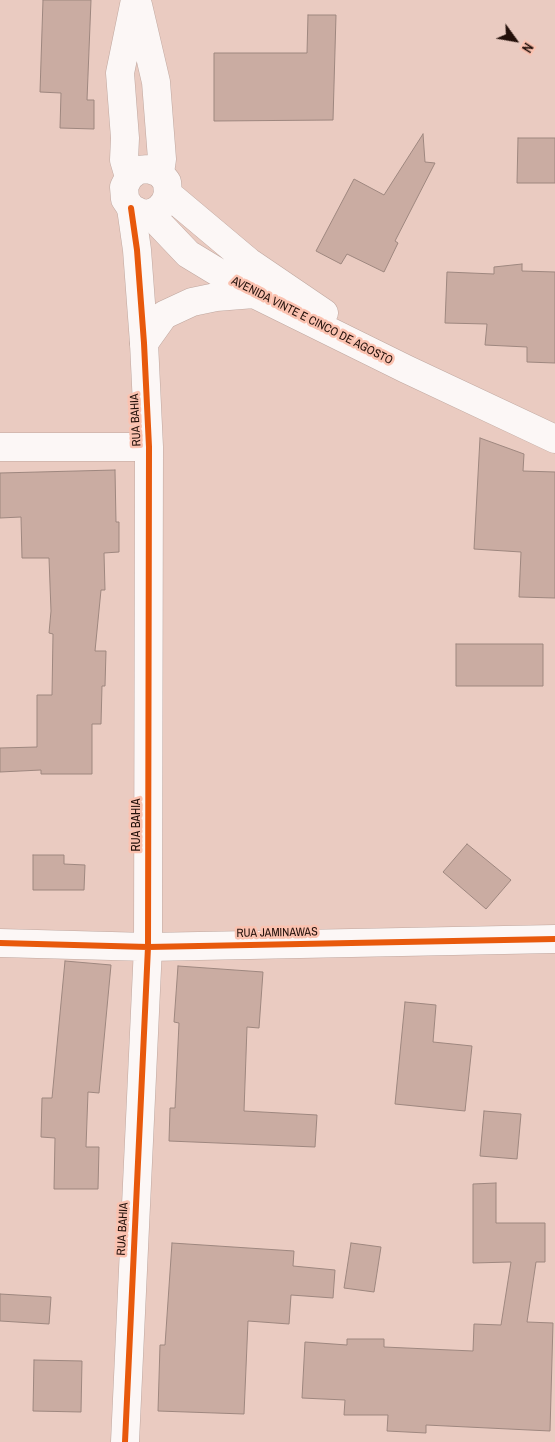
<!DOCTYPE html>
<style>
body{margin:0}
#map{position:relative;width:555px;height:1442px;overflow:hidden;background:#eacbc1;font-family:"Archivo Narrow",sans-serif}
canvas{display:block}
.north{position:absolute;left:490px;top:15px;width:50px;height:50px;-webkit-text-stroke:4px #fbc2b0;paint-order:stroke;rotate:122deg;font-size:14px;font-weight:700;line-height:20px;text-align:center;color:#23100a}
.north::after{content:'';display:block;margin:auto;width:18px;height:22px;background:#23100a;clip-path:polygon(50% 0,100% 100%,50% 72%,0 100%)}
</style>
<div id="map">
<canvas width="555" height="1442"></canvas>
<div class="north">N</div>
</div>
<script>
const ctx = document.querySelector('canvas').getContext('2d');
ctx.lineJoin = 'round';
function paint(path, color) { ctx.fillStyle = color; ctx.fill(path, 'evenodd'); }
const toPath = rows => new Path2D(rows.map(r => 'M' + r).join(''));
function strokePath(path, color, width, dash) { ctx.strokeStyle = color; ctx.lineWidth = width; ctx.lineCap = dash ? 'butt' : 'round'; ctx.setLineDash(dash || []); ctx.stroke(path); }
function write(font, color, halo, rows, align = 'center') {
  ctx.font = font + ' "Archivo Narrow",sans-serif'; ctx.lineWidth = 5; ctx.setLineDash([]); ctx.textBaseline = 'middle'; ctx.strokeStyle = halo; ctx.fillStyle = color; for (const [text, x, y, turn = 0] of rows) {
    ctx.save(); ctx.translate(x, y); ctx.rotate((+turn || 0) * Math.PI / 180); ctx.textAlign = isNaN(turn) ? turn : align; if (halo) ctx.strokeText(text, 0, 0); ctx.fillText(text, 0, 0); ctx.restore();
  }
}
const building = toPath([
 [43,0,91,0,87,100,94,100,94,129,60,128,61,93,40,92,43,0],
 [308,15,336,15,333,120,214,121,214,53,307,53,308,15],
 [423,134,425,162,435,163,395,241,398,243,384,272,347,254,341,264,316,251,354,179,384,195,423,134],
 [518,138,555,138,555,183,517,183,518,138],
 [522,264,522,271,555,272,555,363,527,362,527,347,485,345,487,324,445,323,447,272,494,274,494,267,522,264],
 [480,438,524,454,523,471,555,472,555,598,519,597,521,552,474,549,480,438],
 [115,470,116,522,119,522,119,552,104,553,105,590,101,590,95,651,106,651,105,686,102,686,101,724,92,724,92,774,41,774,41,770,0,772,0,748,37,747,37,695,52,695,53,634,49,633,51,611,49,558,22,558,21,517,0,518,0,473,115,470],
 [456,644,543,644,543,686,456,686,456,644],
 [467,844,511,880,486,909,443,872,467,844],
 [33,855,64,855,64,864,85,865,84,890,33,890,33,855],
 [65,961,111,965,99,1093,88,1092,86,1147,99,1147,98,1189,54,1189,55,1138,41,1137,42,1098,52,1098,65,961],
 [178,966,263,972,259,1028,247,1027,244,1111,317,1115,315,1147,169,1141,170,1108,175,1108,179,1023,174,1022,178,966],
 [405,1002,436,1005,433,1042,472,1046,465,1111,395,1104,405,1002],
 [484,1111,521,1114,517,1159,480,1156,484,1111],
 [496,1183,496,1223,545,1223,545,1262,536,1262,527,1322,553,1323,550,1431,426,1425,426,1433,387,1431,388,1415,344,1415,345,1400,302,1398,305,1342,347,1345,347,1339,384,1339,384,1347,473,1351,474,1324,501,1325,511,1262,473,1263,473,1184,496,1183],
 [172,1243,294,1251,293,1266,335,1270,333,1298,291,1295,289,1324,248,1321,244,1414,158,1411,160,1345,165,1345,172,1243],
 [351,1243,381,1247,374,1292,344,1288,351,1243],
 [0,1294,51,1297,49,1324,0,1321,0,1294],
 [34,1360,82,1361,81,1412,33,1411,34,1360]
]);
paint(building, '#caaca2');
strokePath(building, '#9e877f', 1);
const minor = toPath([
 [0,447,149,447],
 [0,943,148,947,555,939],
 [125,1442,148,947,149,447,144,343,137,250,131,208]
]);
const major = toPath([
 [138,5,156,82,162,159,160,173],
 [149,169,160,173,167,182,168,194,165,202,159,209,150,214,141,213,131,208,125,199,124,187,129,177,138,170,149,169],
 [129,177,124,160,125,138,120,73,135,0],
 [168,194,249,262,324,313],
 [150,214,188,254,254,294,406,369,555,439],
 [144,343,164,315,192,302,216,297,254,294]
]);
strokePath(minor, '#bfa79f', 29);
strokePath(major, '#bfa79f', 29);
strokePath(minor, '#fcf7f6', 28);
strokePath(major, '#fcf7f6', 28);
strokePath(toPath([
 [0,943,148,947,555,939],
 [125,1442,148,947,149,447,144,343,137,250,131,208]
]), '#e8590c', 6);
write('12px', '#23100a', '#fbc2b0', [
 ["AVENIDA VINTE E CINCO DE AGOSTO",312,321,27],
 ["RUA BAHIA",136,420,-93],
 ["RUA BAHIA",137,825,-90],
 ["RUA JAMINAWAS",277,933,-1],
 ["RUA BAHIA",123,1229,-87]
]);
</script>
